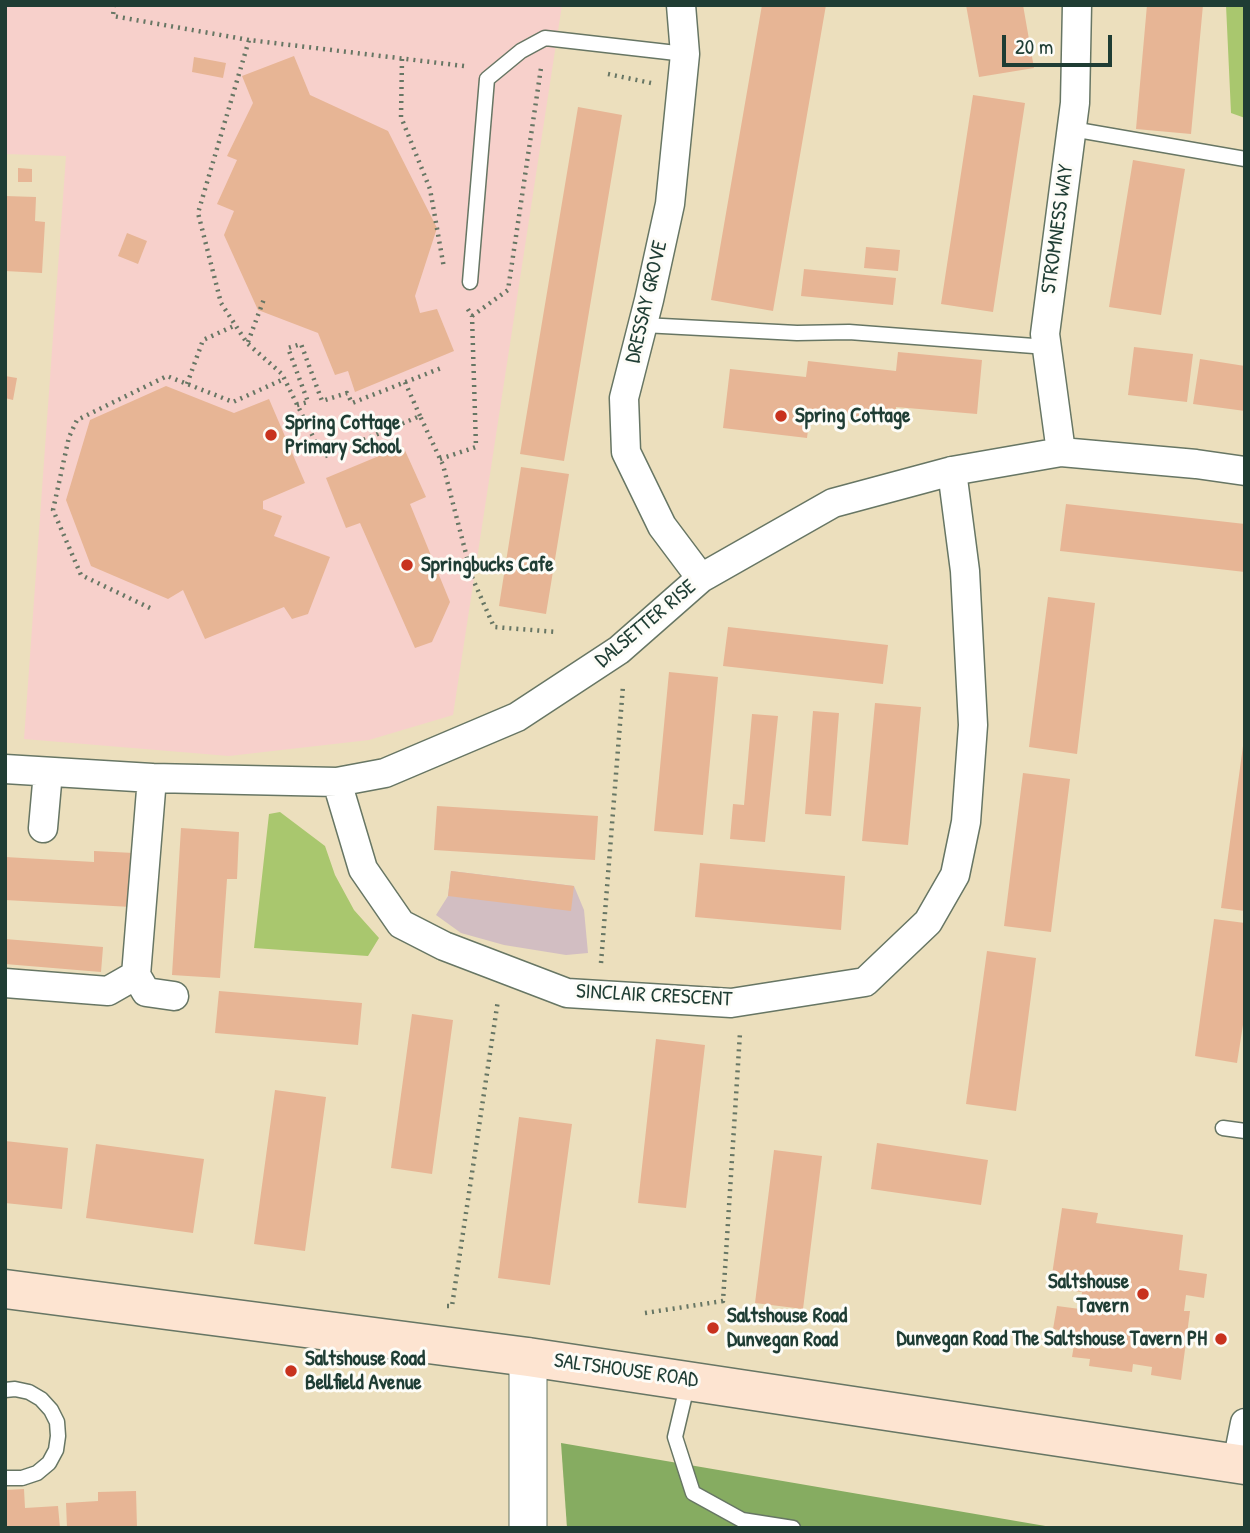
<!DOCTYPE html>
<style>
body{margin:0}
#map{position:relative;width:1250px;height:1533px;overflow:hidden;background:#ecdfbd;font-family:"Patrick Hand",sans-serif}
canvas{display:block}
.frame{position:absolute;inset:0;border:7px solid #1f3d34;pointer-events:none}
.scale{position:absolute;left:1002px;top:35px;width:110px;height:32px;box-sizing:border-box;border:4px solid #1f3d34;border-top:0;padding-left:9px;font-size:21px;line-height:24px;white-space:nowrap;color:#1f3d34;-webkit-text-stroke:5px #fdfcf7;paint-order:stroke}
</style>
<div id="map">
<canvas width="1250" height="1533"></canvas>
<div class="frame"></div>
<div class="scale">20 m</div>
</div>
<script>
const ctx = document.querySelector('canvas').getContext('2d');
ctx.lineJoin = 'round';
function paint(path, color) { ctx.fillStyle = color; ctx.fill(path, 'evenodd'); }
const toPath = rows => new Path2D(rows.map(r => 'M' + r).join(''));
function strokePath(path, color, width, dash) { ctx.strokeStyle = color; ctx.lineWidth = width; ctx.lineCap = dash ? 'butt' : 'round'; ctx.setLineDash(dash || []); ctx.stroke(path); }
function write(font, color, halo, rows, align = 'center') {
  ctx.font = font + ' "Patrick Hand",sans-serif'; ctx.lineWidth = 6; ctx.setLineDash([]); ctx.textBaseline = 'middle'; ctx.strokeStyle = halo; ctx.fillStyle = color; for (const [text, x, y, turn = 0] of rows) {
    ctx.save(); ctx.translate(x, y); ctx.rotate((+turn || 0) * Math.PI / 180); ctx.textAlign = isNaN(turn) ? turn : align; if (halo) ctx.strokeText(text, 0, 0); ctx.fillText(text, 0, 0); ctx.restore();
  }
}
paint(toPath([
 [5,5,562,5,453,715,369,740,229,756,24,739,66,156,5,154]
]), '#f7d0cb');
paint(toPath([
 [451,871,574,886,584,910,588,953,566,955,504,945,461,933,436,915,448,896]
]), '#d2bec2');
paint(toPath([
 [1226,5,1245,5,1245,118,1231,113],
 [280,812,325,846,335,875,354,910,379,938,368,956,254,948,269,814]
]), '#a9c76e');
paint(toPath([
 [561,1443,1057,1528,567,1528]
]), '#86ac61');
paint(toPath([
 [762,5,826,5,773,311,711,300],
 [966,5,1023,5,1034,68,979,77],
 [1147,5,1203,5,1191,134,1136,129],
 [294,56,310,95,388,131,437,228,415,296,420,313,437,309,454,351,355,392,348,371,335,375,318,333,258,310,224,235,234,211,217,204,237,160,227,156,253,103,242,76],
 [194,57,226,63,223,78,192,72],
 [973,95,1025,103,993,312,941,304],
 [578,107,622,115,564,461,520,454],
 [1133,160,1185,169,1161,315,1109,307],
 [18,168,32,169,32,182,18,182],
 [5,196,36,197,35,221,45,222,42,273,5,271],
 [127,233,147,241,138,264,118,256],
 [866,247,900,250,898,271,864,268],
 [804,269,896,278,893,305,801,296],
 [1134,347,1193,354,1187,402,1128,395],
 [898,352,982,360,977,414,896,407,895,423,810,414,807,438,723,428,730,369,806,377,808,361,896,371],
 [1200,359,1245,366,1245,411,1193,404],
 [5,376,17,378,13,400,5,398],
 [166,386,234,413,269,399,305,483,263,501,263,509,282,516,274,536,330,557,308,614,292,619,284,607,205,639,183,590,168,599,91,566,66,500,90,420],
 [403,446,426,497,410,504,450,602,432,642,415,648,360,523,346,528,326,478],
 [521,467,569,474,546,614,499,606],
 [1066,504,1245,524,1245,572,1060,551],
 [1048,597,1095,603,1077,754,1029,747],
 [728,627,888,645,883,684,723,666],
 [669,672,718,677,703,835,654,831],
 [875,703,921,707,908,845,862,841],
 [813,711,839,713,831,816,805,814],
 [752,714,778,716,765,842,730,839,733,804,744,805],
 [1243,746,1245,746,1245,911,1221,908],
 [1023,773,1070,779,1051,932,1004,926],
 [437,806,598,816,595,860,434,850],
 [181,828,239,832,237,879,227,879,220,978,172,975],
 [94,851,134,853,131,907,5,900,5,857,94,862],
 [700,863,845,876,841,930,695,917],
 [451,871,574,886,571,911,448,896],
 [1214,919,1245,923,1245,1012,1237,1063,1195,1056],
 [5,939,103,947,101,972,5,964],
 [987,951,1036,958,1016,1111,966,1104],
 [219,991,362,1003,358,1045,215,1033],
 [412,1014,453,1020,432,1174,391,1168],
 [656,1039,705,1045,686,1208,638,1203],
 [275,1090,326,1097,305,1251,254,1244],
 [519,1117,572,1124,550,1285,498,1278],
 [5,1141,68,1148,62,1209,5,1203],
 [877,1143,988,1160,981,1205,871,1189],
 [96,1144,204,1159,193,1233,86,1218],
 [774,1150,822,1156,803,1309,755,1303],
 [1062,1208,1098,1213,1096,1223,1183,1235,1179,1270,1207,1274,1204,1298,1186,1295,1184,1311,1190,1311,1181,1380,1151,1375,1152,1367,1133,1364,1132,1372,1089,1366,1090,1359,1072,1357,1076,1333,1053,1329,1057,1306,1080,1309,1082,1292,1050,1288],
 [24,1489,25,1508,58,1506,60,1528,5,1528,5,1490],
 [136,1491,137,1528,67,1528,66,1503,98,1501,98,1492]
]), '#e7b595');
const service = toPath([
 [1072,129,1245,159],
 [470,282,487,79,521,51,545,38,685,54],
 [643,325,797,333,849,332,1047,347],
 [1223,1128,1245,1131],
 [688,1382,675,1437,693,1493,742,1520,793,1528],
 [5,1390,15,1389,29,1392,41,1399,51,1410,57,1422,58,1436,56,1450,49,1463,37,1473,22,1478,5,1478]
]);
const minor = toPath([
 [681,5,685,54,670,204,649,300,624,398,626,452,662,526,701,578],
 [1061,452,1045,334,1075,103,1077,5],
 [5,769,152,778,337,782,385,773,517,717,619,650,701,578,833,503,952,471,1061,452,1196,464,1245,471],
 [337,782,363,869,401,924,444,946,567,993,731,1003,865,982,928,922,955,875,966,822,973,725,965,571,952,471],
 [43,828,48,772],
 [136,975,146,992,174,996],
 [5,983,108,991,136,975,152,778],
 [1237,1463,1245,1423]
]);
const tertiary = toPath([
 [528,1528,528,1357]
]);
const secondary = toPath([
 [5,1289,528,1357,1245,1465]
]);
strokePath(service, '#677664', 17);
strokePath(minor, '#677664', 31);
strokePath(tertiary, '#677664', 39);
strokePath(secondary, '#677664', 41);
strokePath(toPath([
 [114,5,113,16,249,40],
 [402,59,401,117,430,189,444,268],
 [464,66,249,40,198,213,221,303,247,343,282,374,323,457,420,416,443,465,472,577,494,627,557,632],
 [608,74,651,83],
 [472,316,508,290,541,68],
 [248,342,264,299],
 [405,382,420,416],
 [187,384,203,340,236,325],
 [297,405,308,402,288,348,301,344,322,401,347,393,352,403,444,367],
 [440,459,476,447,472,316,466,306],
 [150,608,81,575,53,510,69,437,77,420,167,376,233,402,284,379],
 [601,963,623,686],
 [447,1306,452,1306,498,1000],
 [645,1313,723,1301,740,1033]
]), '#677664', 4.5, [2, 5]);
strokePath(service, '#fff', 14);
strokePath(minor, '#fff', 28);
strokePath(tertiary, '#fff', 37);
strokePath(secondary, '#fde4d1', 38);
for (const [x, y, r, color] of [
 [781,416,7,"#c8321e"],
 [271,435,7,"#c8321e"],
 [407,565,7,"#c8321e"],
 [1143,1294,7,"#c8321e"],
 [713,1328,7,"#c8321e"],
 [1221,1339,7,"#c8321e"],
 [291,1371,7,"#c8321e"]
]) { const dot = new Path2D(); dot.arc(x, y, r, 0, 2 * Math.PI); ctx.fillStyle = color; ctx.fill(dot); strokePath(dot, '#fdfcf7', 2.5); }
write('21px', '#1f3d34', '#fdfcf7', [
 ["STROMNESS WAY",1058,229,-82],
 ["DRESSAY GROVE",647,302,-77],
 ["DALSETTER RISE",646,624,-40],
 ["SINCLAIR CRESCENT",654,996,3],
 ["SALTSHOUSE ROAD",626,1371,8]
]);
write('bold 21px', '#1f3d34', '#fdfcf7', [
 ["Spring Cottage",795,416],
 ["Spring Cottage",285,423],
 ["Primary School",285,447],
 ["Springbucks Cafe",421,565],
 ["Saltshouse",1129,1282,"right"],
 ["Tavern",1129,1306,"right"],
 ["Saltshouse Road",727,1316],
 ["Dunvegan Road",727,1340],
 ["Dunvegan Road The Saltshouse Tavern PH",1207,1339,"right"],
 ["Saltshouse Road",305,1359],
 ["Bellfield Avenue",305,1383]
], 'left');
</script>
